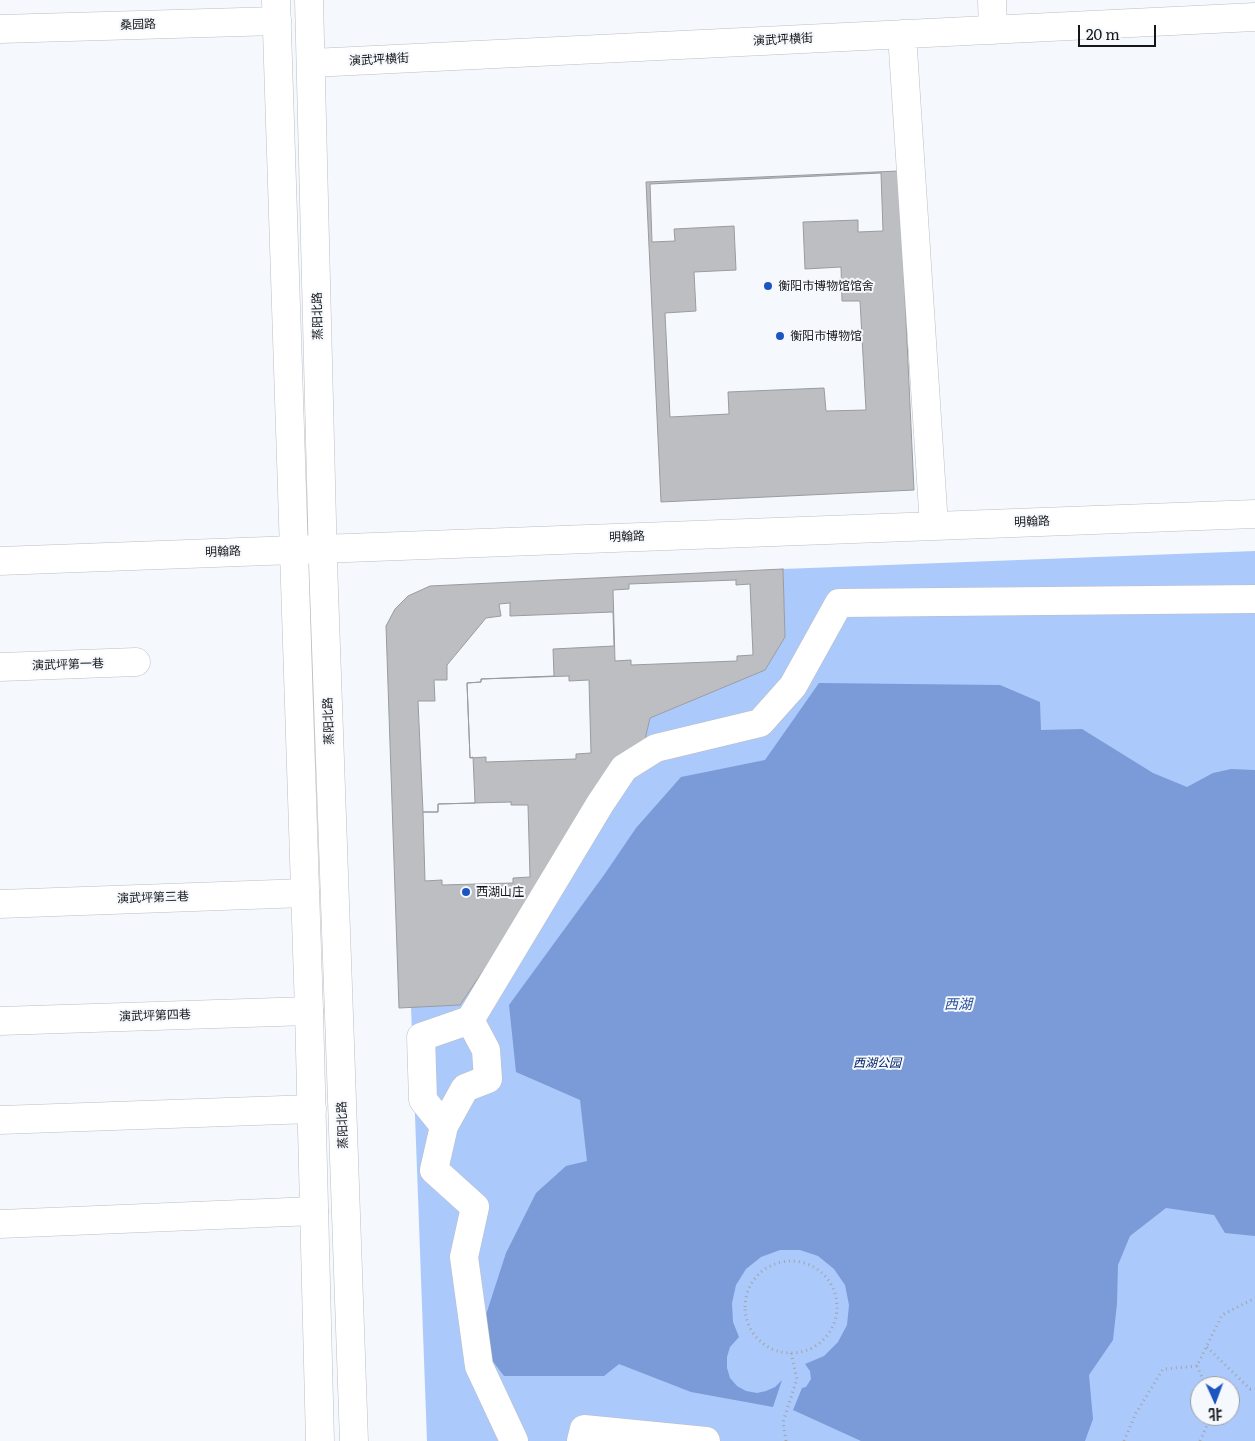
<!DOCTYPE html>
<meta charset="utf-8">
<style>
body{margin:0}
#map{position:relative;width:1255px;height:1441px;overflow:hidden;background:#f5f8fd;font-family:Literata,"Noto Sans SC",serif}
canvas{display:block}
.north{position:absolute;left:1190px;top:1376px;width:50px;height:50px;box-sizing:border-box;background:#f5f8fd;border:1px solid #9b9ea1;border-radius:50%;rotate:178deg;font-size:14px;font-weight:700;line-height:20px;text-align:center;color:#151618}
.north::after{content:'';display:block;margin:auto;width:18px;height:22px;background:#1c55c1;clip-path:polygon(50% 0,100% 100%,50% 72%,0 100%)}
.scale{position:absolute;left:1078px;top:25px;width:78px;height:22px;box-sizing:border-box;border:2px solid #151618;border-top:0;padding-left:6px;font-size:15px;line-height:18px;white-space:nowrap;color:#151618;-webkit-text-stroke:4px #f5f8fd;paint-order:stroke}
</style>
<div id="map">
<canvas width="1255" height="1441"></canvas>
<div class="north">北</div>
<div class="scale">20 m</div>
</div>
<script>
const ctx = document.querySelector('canvas').getContext('2d');
ctx.lineJoin = 'round';
function paint(path, color) { ctx.fillStyle = color; ctx.fill(path, 'evenodd'); }
const toPath = rows => new Path2D(rows.map(r => 'M' + r).join(''));
function strokePath(path, color, width, dash) { ctx.strokeStyle = color; ctx.lineWidth = width; ctx.lineCap = dash ? 'butt' : 'round'; ctx.setLineDash(dash || []); ctx.stroke(path); }
function write(font, color, halo, rows, align = 'center') {
  ctx.font = font + ' Literata,"Noto Sans SC",serif'; ctx.lineWidth = 4; ctx.setLineDash([]); ctx.textBaseline = 'middle'; ctx.strokeStyle = halo; ctx.fillStyle = color; for (const [text, x, y, turn = 0] of rows) {
    ctx.save(); ctx.translate(x, y); ctx.rotate((+turn || 0) * Math.PI / 180); ctx.textAlign = isNaN(turn) ? turn : align; if (halo) ctx.strokeText(text, 0, 0); ctx.fillText(text, 0, 0); ctx.restore();
  }
}
paint(toPath([
 [1255,551,1255,1441,427,1441,411,1007,460,1005,613,778,643,748,650,718,765,670,785,637,783,569],
 [1200,1386,1230,1386,1230,1416,1200,1416]
]), '#acc9fc');
paint(toPath([
 [819,683,1000,685,1040,702,1041,730,1082,729,1153,773,1187,787,1213,773,1231,769,1255,770,1255,1236,1225,1233,1214,1215,1166,1208,1130,1236,1118,1265,1117,1304,1113,1340,1089,1375,1093,1419,1085,1441,861,1441,793,1410,802,1388,806,1387,811,1379,810,1371,805,1364,824,1356,838,1342,847,1325,849,1305,845,1285,834,1269,818,1256,800,1250,780,1250,761,1257,746,1269,736,1285,732,1303,733,1322,739,1337,730,1347,727,1357,727,1368,730,1378,737,1386,746,1391,757,1393,766,1391,775,1387,782,1380,773,1407,691,1392,619,1364,604,1376,504,1376,491,1359,481,1330,506,1253,536,1193,566,1166,587,1161,580,1100,516,1072,509,1005,604,875,636,828,681,777,765,760]
]), '#7a9bd7');
const building = toPath([
 [899,171,914,490,661,502,646,182,899,171],
 [881,173,883,231,858,232,858,220,803,222,805,269,841,267,842,301,860,301,866,410,826,411,824,388,728,392,729,414,670,417,665,313,696,311,694,272,736,270,734,226,674,229,675,241,652,242,650,184,881,173],
 [783,569,785,637,765,670,650,718,643,748,613,778,460,1005,399,1008,386,626,395,609,408,596,430,586,783,569],
 [736,580,736,585,750,584,753,655,737,656,737,661,631,665,631,660,615,661,613,590,629,589,629,584,736,580],
 [510,603,510,616,613,612,614,646,553,649,554,676,481,679,481,682,467,683,470,758,473,757,475,803,438,804,438,812,423,812,418,701,435,701,434,680,447,680,447,665,486,618,501,616,499,604,510,603],
 [569,676,569,681,589,680,591,753,576,754,576,759,486,762,486,757,470,758,467,683,481,682,481,679,569,676],
 [511,802,511,805,528,805,530,877,513,878,513,883,442,885,442,880,425,881,423,812,438,812,438,804,511,802]
]);
paint(building, '#bcbec2');
strokePath(building, '#989b9f', 1);
const minor = toPath([
 [992,0,993,30],
 [0,29,277,21],
 [902,34,934,526],
 [312,63,1255,17],
 [0,561,1255,514],
 [0,667,136,662],
 [0,904,305,893],
 [0,1021,309,1011],
 [0,1120,312,1109],
 [444,1126,423,1100,421,1037,470,1020],
 [0,1224,314,1211],
 [514,1441,479,1366,464,1257,475,1207,434,1170,444,1126,465,1088,488,1079,486,1050,470,1020,600,804,624,768,656,748,760,723,793,686,839,603,1255,599],
 [581,1441,584,1429,706,1441]
]);
const major = toPath([
 [276,0,309,1011,320,1441],
 [309,0,323,562,354,1441]
]);
strokePath(minor, '#bbbec2', 29);
strokePath(major, '#bbbec2', 29);
strokePath(toPath([
 '745 1307a46 46 0 1 1 92 0a46 46 0 1 1-92 0Z',
 [1207,1347,1250,1389,1255,1389],
 [1197,1366,1206,1386],
 [786,1441,783,1422,797,1379,791,1353],
 [1124,1441,1136,1413,1163,1369,1197,1366,1222,1315,1255,1298],
 [1200,1441,1211,1416]
]), '#a1a3a7', 3, [1, 4]);
strokePath(minor, '#fff', 28);
strokePath(major, '#fff', 28);
for (const [x, y, r, color] of [
 [768,286,5,"#1c55c1"],
 [780,336,5,"#1c55c1"],
 [466,892,5,"#1c55c1"]
]) { const dot = new Path2D(); dot.arc(x, y, r, 0, 2 * Math.PI); ctx.fillStyle = color; ctx.fill(dot); strokePath(dot, '#f5f8fd', 2); }
write('12px', '#151618', '#f5f8fd', [
 ["桑园路",138,25,-2],
 ["演武坪横街",783,40,-3],
 ["演武坪横街",379,60,-3],
 ["蒸阳北路",318,316,-91],
 ["明翰路",1032,522,-2],
 ["明翰路",627,537,-2],
 ["明翰路",223,552,-2],
 ["演武坪第一巷",68,665,-2],
 ["蒸阳北路",329,721,-92],
 ["演武坪第三巷",153,898,-2],
 ["演武坪第四巷",155,1016,-2],
 ["蒸阳北路",343,1125,-92]
]);
write('12px', '#151618', '#f5f8fd', [
 ["衡阳市博物馆馆舍",778,286],
 ["衡阳市博物馆",790,336],
 ["西湖山庄",476,892]
], 'left');
write('italic 12px', '#012368', '#f5f8fd', [
 ["西湖公园",877,1063]
]);
write('italic 14px', '#2c529b', '#f5f8fd', [
 ["西湖",958,1005]
]);
</script>
